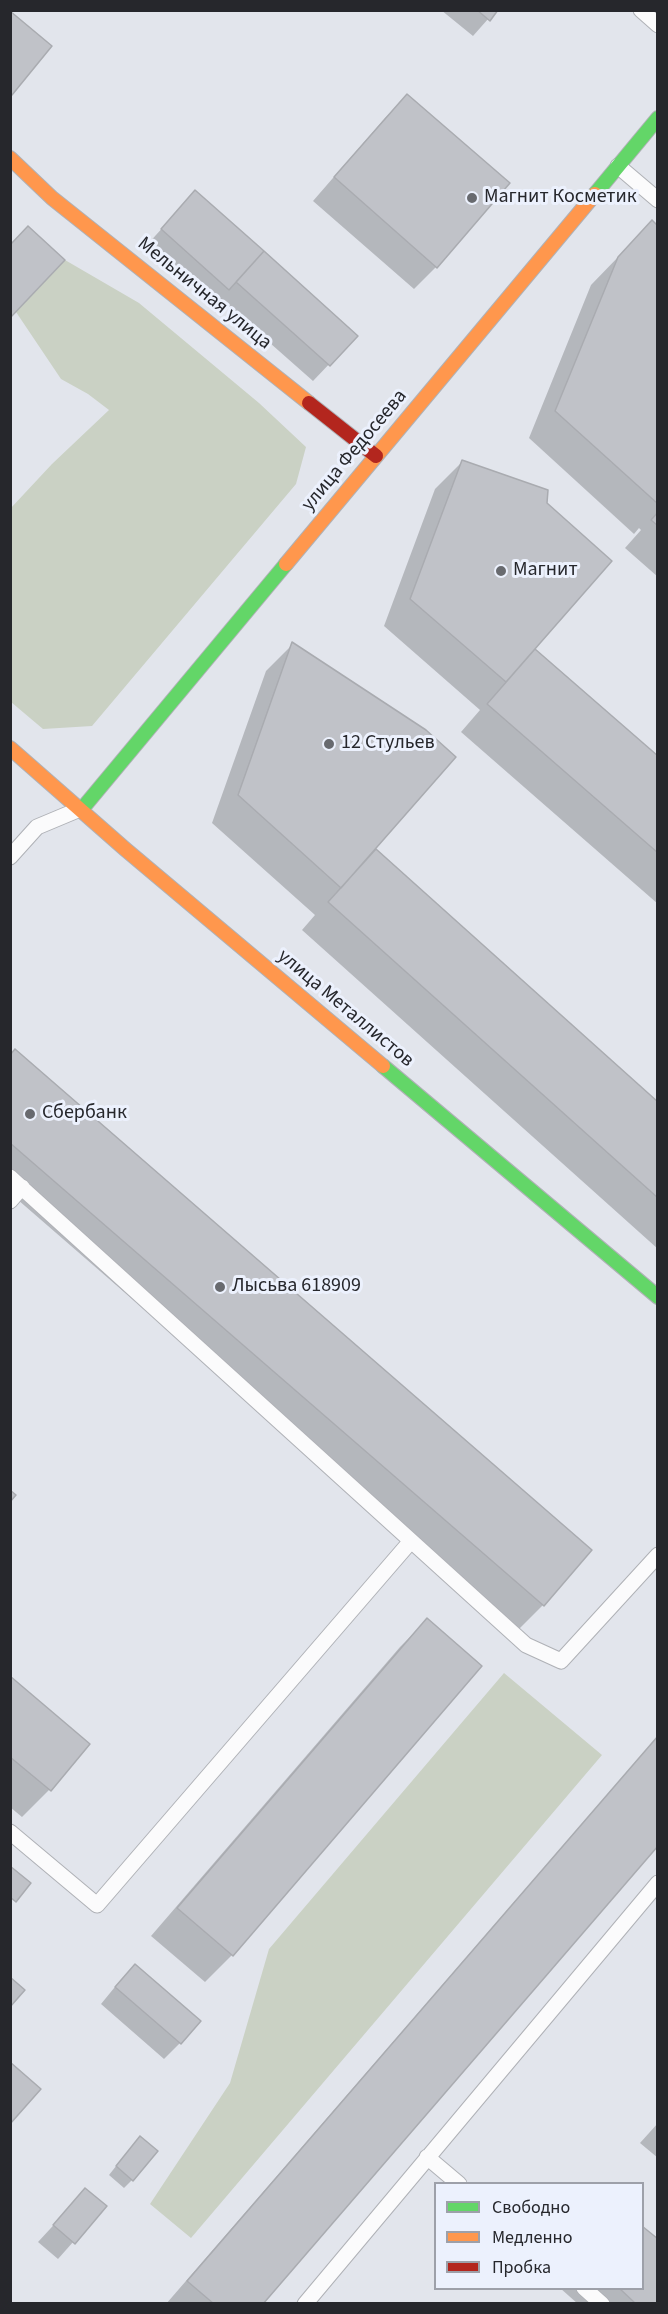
<!DOCTYPE html>
<meta charset="utf-8">
<style>
body{margin:0}
#map{position:relative;width:668px;height:2314px;overflow:hidden;background:#e2e5ec;font-family:"Source Sans 3",sans-serif}
canvas{display:block}
.frame{position:absolute;inset:0;border:12px solid #26272c;pointer-events:none}
.legend{position:absolute;left:434px;top:2182px;width:210px;height:108px;box-sizing:border-box;background:#ecf1fd;border:2px solid #9da0a9;margin:0;padding:8px 10px;list-style:none;font-size:18px;color:#26272c}
.legend li{display:flex;align-items:center;gap:12px;height:30px}
.legend b{width:30px;border:2px solid #9da0a9}
</style>
<div id="map">
<canvas width="668" height="2314"></canvas>
<div class="frame"></div>
<ul class="legend">
<li><b style="height:8px;background:#63d668"></b>Свободно</li>
<li><b style="height:8px;background:#ff974d"></b>Медленно</li>
<li><b style="height:8px;background:#b3261e"></b>Пробка</li>
</ul>
</div>
<script>
const ctx = document.querySelector('canvas').getContext('2d');
ctx.lineJoin = 'round';
function paint(path, color) { ctx.fillStyle = color; ctx.fill(path, 'evenodd'); }
const toPath = rows => new Path2D(rows.map(r => 'M' + r).join(''));
function strokePath(path, color, width, dash) { ctx.strokeStyle = color; ctx.lineWidth = width; ctx.lineCap = dash ? 'butt' : 'round'; ctx.setLineDash(dash || []); ctx.stroke(path); }
function write(font, color, halo, rows, align = 'center') {
  ctx.font = font + ' "Source Sans 3",sans-serif'; ctx.lineWidth = 6; ctx.setLineDash([]); ctx.textBaseline = 'middle'; ctx.strokeStyle = halo; ctx.fillStyle = color; for (const [text, x, y, turn = 0] of rows) {
    ctx.save(); ctx.translate(x, y); ctx.rotate((+turn || 0) * Math.PI / 180); ctx.textAlign = isNaN(turn) ? turn : align; if (halo) ctx.strokeText(text, 0, 0); ctx.fillText(text, 0, 0); ctx.restore();
  }
}
paint(toPath([
 [65,260,139,303,259,403,306,447,296,484,92,726,43,729,11,702,10,509,52,464,109,410,88,394,61,379,16,312],
 [504,1673,602,1755,191,2238,150,2204,230,2083,269,1949]
]), '#cad1c4');
paint(toPath([
 [441,10,496,10,473,36],
 [407,96,436,267,414,289,313,201,385,118],
 [195,192,356,336,313,381,219,298,212,305,146,246],
 [652,222,658,228,658,577,625,548,641,530,639,528,634,534,529,438,591,285],
 [462,462,533,649,658,758,658,904,461,732,480,710,384,626,435,489],
 [293,644,374,849,658,1104,658,1249,302,930,315,915,212,823,266,671],
 [10,1056,590,1550,543,1605,516,1632,10,1193],
 [427,1620,232,1955,205,1982,151,1936,400,1647],
 [10,1678,88,1745,49,1790,22,1817,10,1807],
 [658,1736,658,1843,261,2304,166,2304],
 [119,1982,180,2043,164,2059,101,2004],
 [658,2123,658,2158,640,2143],
 [132,2146,132,2180,124,2188,109,2175],
 [86,2190,105,2206,58,2259,38,2242],
 [560,2288,642,2288,658,2304,578,2304]
]), '#0003');
const building = toPath([
 [477,10,498,10,490,21,477,10],
 [10,11,52,46,12,95,10,94,10,11],
 [407,94,510,183,437,268,334,177,407,94],
 [195,190,264,251,229,290,161,229,195,190],
 [652,220,658,226,658,504,555,411,618,257,652,220],
 [28,226,65,260,10,318,10,245,28,226],
 [264,251,358,336,330,366,236,282,264,251],
 [462,460,548,490,547,503,612,561,506,682,410,599,462,460],
 [658,512,658,526,651,520,658,512],
 [292,642,426,730,456,757,341,888,238,795,292,642],
 [535,649,658,756,658,853,487,704,535,649],
 [376,849,658,1102,658,1198,328,902,376,849],
 [15,1049,592,1550,544,1606,10,1143,10,1055,15,1049],
 [10,1490,16,1495,10,1502,10,1490],
 [427,1618,482,1666,233,1956,177,1908,427,1618],
 [10,1676,90,1744,51,1791,10,1757,10,1676],
 [658,1736,658,1846,263,2304,214,2304,187,2281,658,1736],
 [10,1866,31,1883,16,1902,10,1897,10,1866],
 [135,1964,201,2021,181,2044,115,1987,135,1964],
 [10,1977,25,1990,10,2007,10,1977],
 [10,2062,41,2089,10,2124,10,2062],
 [140,2136,158,2151,133,2181,116,2166,140,2136],
 [85,2188,107,2206,75,2244,53,2225,85,2188],
 [642,2226,658,2239,658,2304,636,2304,619,2288,642,2288,642,2226]
]);
paint(building, '#c0c2c8');
strokePath(building, '#a9abb0', 1.5);
const lane = toPath([
 [641,10,658,25],
 [618,166,658,200],
 [10,857,37,827,80,809],
 [10,1177,526,1645,561,1661,658,1555],
 [10,1201,22,1187],
 [10,1832,97,1905,411,1541],
 [427,2157,459,2184],
 [584,2288,602,2304],
 [305,2304,658,1883]
]);
const fast = toPath([
 [595,194,658,118],
 [82,809,286,564],
 [383,1066,658,1297]
]);
const slow = toPath([
 [10,158,52,198,309,403],
 [286,564,595,194],
 [10,748,125,849,383,1066]
]);
const jam = toPath([
 [309,403,376,456]
]);
strokePath(lane, '#afb1b6', 17);
strokePath(fast, '#afb1b6', 16);
strokePath(slow, '#afb1b6', 16);
strokePath(jam, '#afb1b6', 16);
strokePath(lane, '#fbfbfc', 15);
strokePath(fast, '#63d668', 14);
strokePath(slow, '#ff974d', 14);
strokePath(jam, '#b3261e', 14);
for (const [x, y, r, color] of [
 [472,198,6,"#686a6f"],
 [501,571,6,"#686a6f"],
 [329,744,6,"#686a6f"],
 [30,1114,6,"#686a6f"],
 [220,1287,6,"#686a6f"]
]) { const dot = new Path2D(); dot.arc(x, y, r, 0, 2 * Math.PI); ctx.fillStyle = color; ctx.fill(dot); strokePath(dot, '#ecf1fd', 2); }
write('20px', '#26272c', '#ecf1fd', [
 ["Магнит Косметик",484,198],
 ["Магнит",513,571],
 ["12 Стульев",341,744],
 ["Сбербанк",42,1114],
 ["Лысьва 618909",232,1287]
], 'left');
write('20px', '#26272c', '#ecf1fd', [
 ["Мельничная улица",204,294,39],
 ["улица Федосеева",355,451,-50],
 ["улица Металлистов",345,1009,40]
]);
</script>
